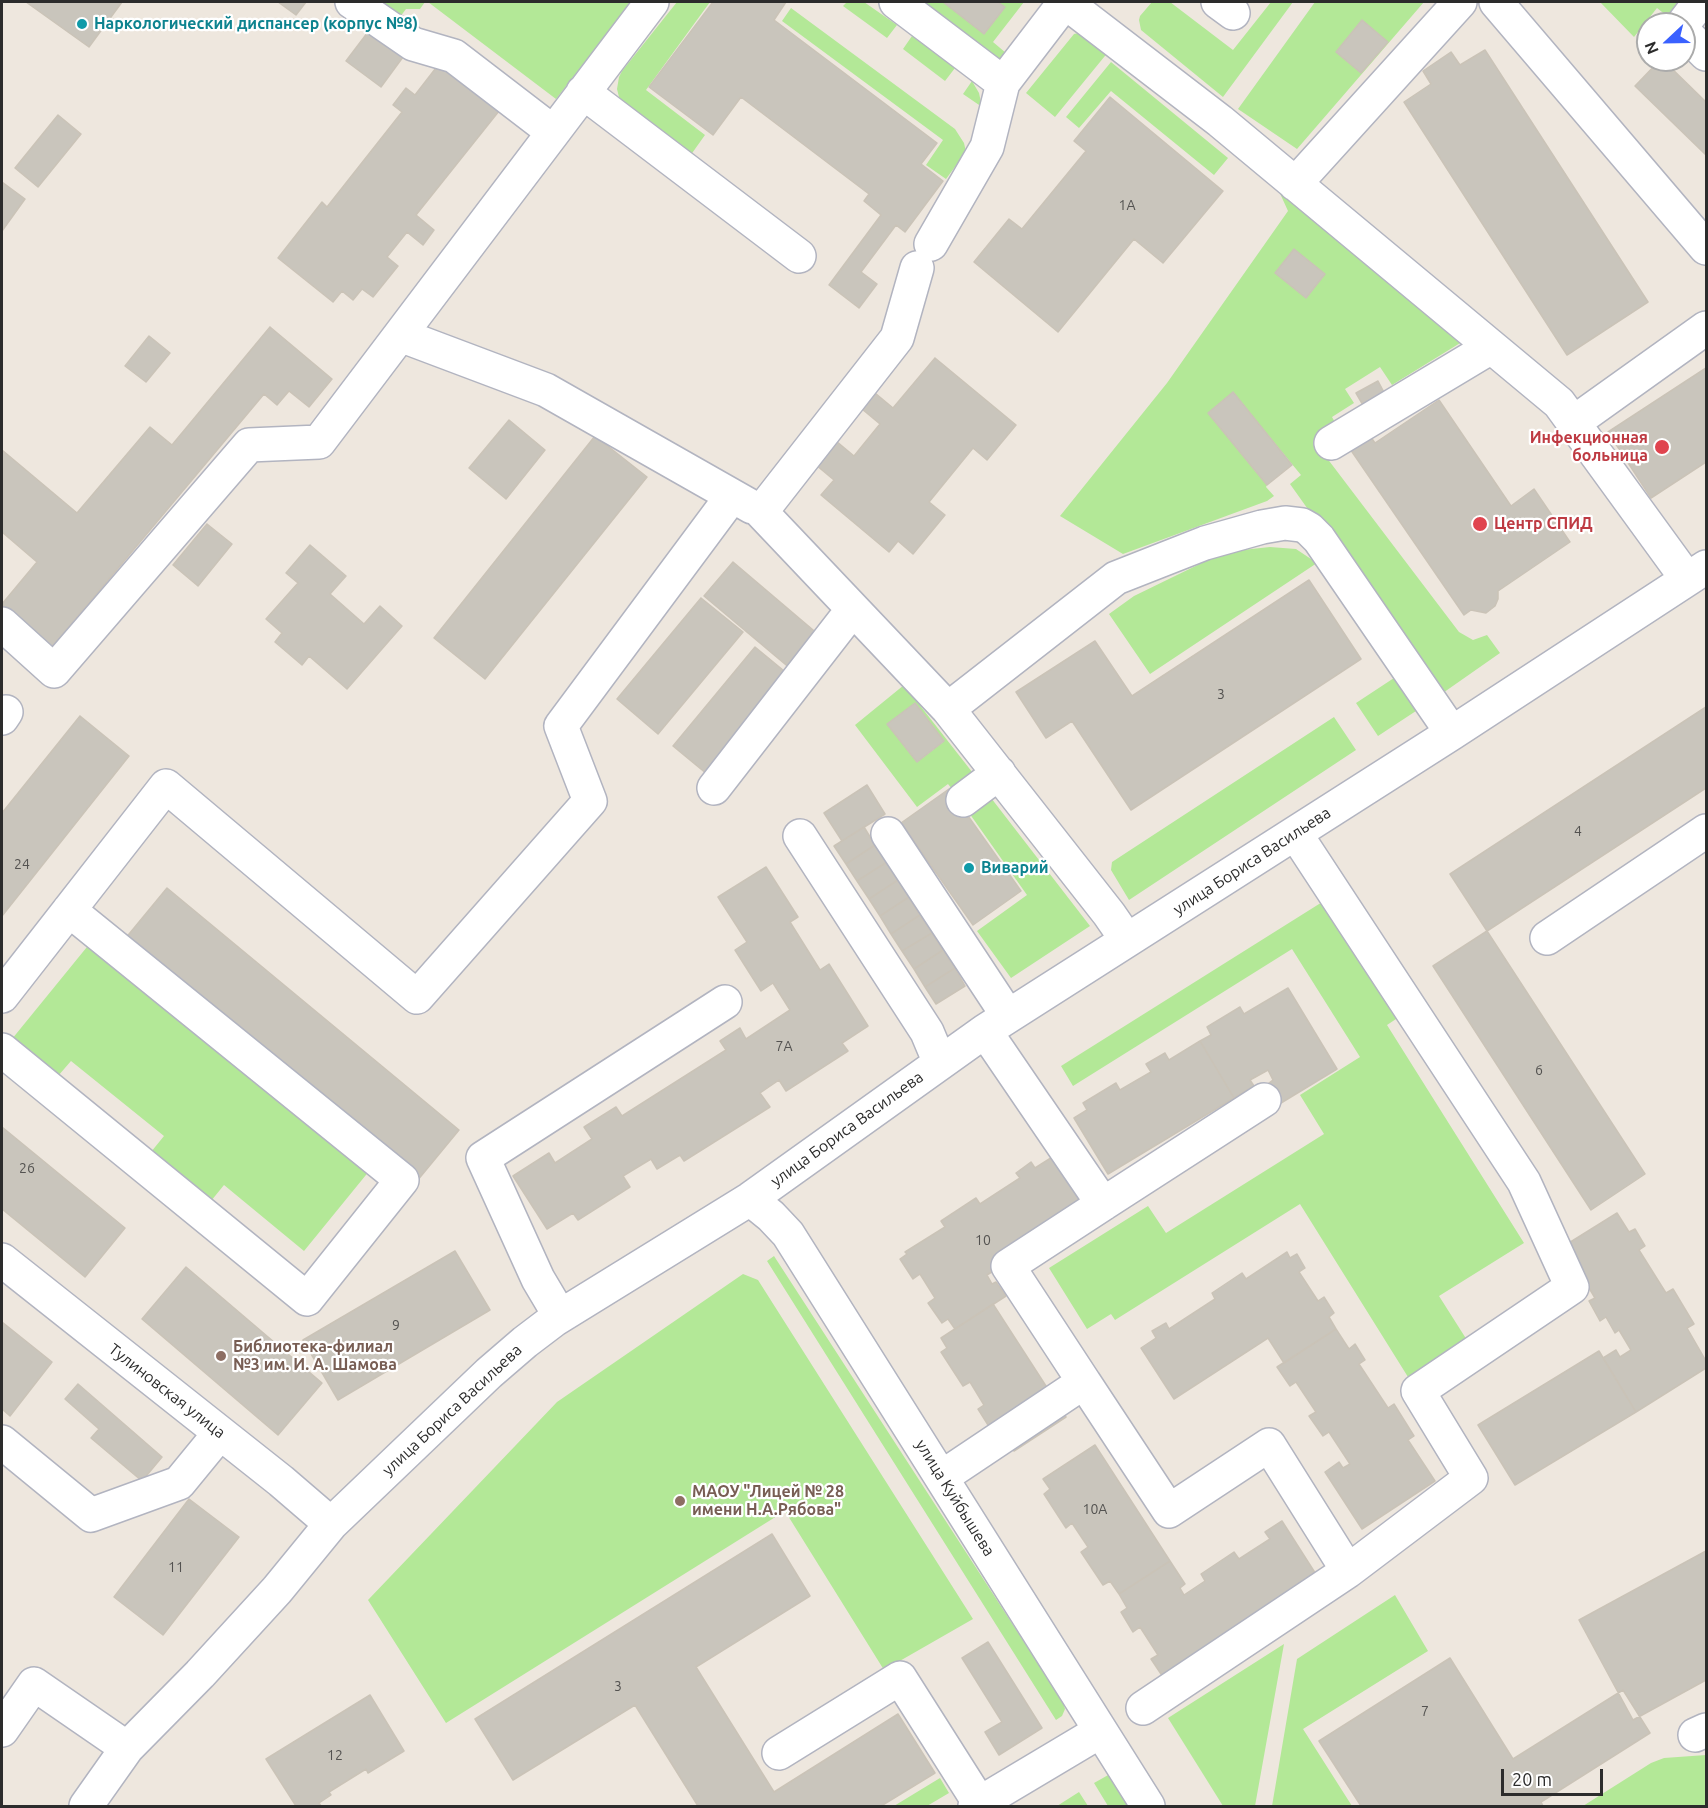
<!DOCTYPE html>
<meta charset="utf-8">
<style>
body{margin:0}
#map{position:relative;width:1708px;height:1808px;overflow:hidden;background:#eee7de;font-family:Ubuntu,sans-serif}
canvas{display:block}
.frame{position:absolute;inset:0;border:3px solid #2c2c2c;pointer-events:none}
.north{position:absolute;left:1636px;top:12px;width:60px;height:60px;box-sizing:border-box;background:#fff;border:2px solid #ababab;border-radius:50%;rotate:248deg;font-size:16px;font-weight:700;line-height:24px;text-align:center;color:#2c2c2c}
.north::after{content:'';display:block;margin:auto;width:21px;height:27px;background:#3a61ff;clip-path:polygon(50% 0,100% 100%,50% 72%,0 100%)}
.scale{position:absolute;left:1501px;top:1769px;width:102px;height:27px;box-sizing:border-box;border:3px solid #2c2c2c;border-top:0;padding-left:8px;font-size:18px;line-height:21px;white-space:nowrap;color:#2c2c2c;-webkit-text-stroke:4px #fff;paint-order:stroke}
</style>
<div id="map">
<canvas width="1708" height="1808"></canvas>
<div class="frame"></div>
<div class="north">N</div>
<div class="scale">20 m</div>
</div>
<script>
const ctx = document.querySelector('canvas').getContext('2d');
ctx.lineJoin = 'round';
function paint(path, color) { ctx.fillStyle = color; ctx.fill(path, 'evenodd'); }
const toPath = rows => new Path2D(rows.map(r => 'M' + r).join(''));
function strokePath(path, color, width, dash) { ctx.strokeStyle = color; ctx.lineWidth = width; ctx.lineCap = dash ? 'butt' : 'round'; ctx.setLineDash(dash || []); ctx.stroke(path); }
function write(font, color, halo, rows, align = 'center') {
  ctx.font = font + ' Ubuntu,sans-serif'; ctx.lineWidth = 4.5; ctx.setLineDash([]); ctx.textBaseline = 'middle'; ctx.strokeStyle = halo; ctx.fillStyle = color; for (const [text, x, y, turn = 0] of rows) {
    ctx.save(); ctx.translate(x, y); ctx.rotate((+turn || 0) * Math.PI / 180); ctx.textAlign = isNaN(turn) ? turn : align; if (halo) ctx.strokeText(text, 0, 0); ctx.fillText(text, 0, 0); ctx.restore();
  }
}
paint(toPath([
 [379,2,425,2,420,9,406,9,400,17],
 [428,2,632,2,556,99],
 [677,2,710,2,646,90,705,135,690,156,620,101,617,89,619,77,622,71],
 [847,2,864,2,897,25,887,38,843,6],
 [916,2,1024,2,993,42,1006,53,999,61],
 [1152,2,1170,2,1233,50,1271,2,1293,2,1223,97,1141,30,1139,20,1140,16],
 [1315,2,1424,2,1297,149,1238,109],
 [1600,2,1697,2,1677,24,1657,8,1634,37],
 [791,8,955,129,964,143,966,152,946,179,926,165,943,140,782,21],
 [1083,32,1109,51,1055,117,1026,93,1074,34],
 [912,36,955,68,945,81,903,49],
 [1111,62,1228,158,1214,175,1111,91,1079,128,1066,117],
 [972,81,979,93,982,107,963,94],
 [1278,189,1465,340,1392,385,1380,367,1345,389,1354,403,1332,417,1337,426,1314,441,1459,632,1473,640,1487,635,1500,653,1440,695,1290,484,1301,475,1233,393,1208,413,1267,485,1266,487,1274,496,1267,501,1123,554,1060,516,1167,383,1288,211],
 [1270,547,1296,549,1317,563,1150,674,1109,614,1134,596,1214,557,1233,551],
 [1397,676,1419,709,1378,736,1356,703],
 [904,685,976,777,956,794,948,784,917,807,855,725],
 [915,703,944,741,917,762,888,724],
 [1334,717,1356,750,1129,900,1111,870,1112,862],
 [988,794,1090,926,1011,978,977,931,1027,895,967,810],
 [1335,894,1408,1011,1387,1025,1524,1243,1439,1296,1472,1348,1413,1385,1300,1204,1115,1320,1111,1314,1087,1329,1049,1268,1148,1206,1166,1233,1324,1134,1300,1095,1360,1057,1292,949,1073,1086,1061,1066],
 [91,942,370,1170,304,1251,224,1185,211,1201,151,1152,164,1136,71,1061,58,1076,12,1039],
 [774,1256,1063,1702,1065,1709,1062,1716,1056,1720,767,1261],
 [743,1274,758,1280,973,1619,884,1670,785,1511,446,1723,368,1600,557,1402],
 [1395,1595,1428,1651,1303,1729,1352,1806,1272,1806,1297,1659],
 [1284,1644,1255,1806,1223,1806,1168,1718],
 [1706,1755,1706,1806,1583,1806,1651,1763,1664,1758],
 [1110,1774,1131,1806,1108,1806,1094,1783],
 [940,1778,949,1793,927,1806,894,1806],
 [1079,1792,1088,1806,1057,1806]
]), '#b3e897');
const building = toPath([
 [26,2,122,2,89,47,26,2],
 [278,2,306,2,296,15,278,2],
 [713,2,786,2,774,20,937,143,921,164,943,181,905,232,896,225,861,272,877,284,859,308,829,285,881,215,864,201,869,194,741,97,713,135,649,87,713,2],
 [943,2,998,2,1005,7,984,34,943,2],
 [1362,20,1388,42,1361,73,1336,52,1362,20],
 [368,32,403,57,381,87,346,61,368,32],
 [1485,50,1648,302,1567,355,1404,102,1431,84,1423,71,1451,52,1460,65,1485,50],
 [1660,60,1663,60,1706,102,1706,155,1635,86,1660,60],
 [439,64,499,111,416,215,434,230,423,245,407,232,387,257,398,266,373,297,362,289,353,300,342,291,333,302,278,258,322,202,327,207,402,112,393,105,406,88,415,95,439,64],
 [1110,97,1223,191,1163,263,1134,239,1058,332,974,262,1009,219,1022,229,1086,151,1074,141,1110,97],
 [58,115,81,134,38,187,15,168,58,115],
 [2,182,25,199,2,231,2,182],
 [1294,249,1325,274,1306,298,1275,273,1294,249],
 [270,327,332,379,309,407,289,391,277,405,264,394,52,647,2,604,37,562,2,532,2,450,77,513,150,427,172,445,270,327],
 [149,336,170,353,146,382,125,366,149,336],
 [935,358,1016,425,987,460,973,448,929,502,945,515,913,554,898,541,889,552,821,495,834,480,816,465,836,441,854,456,880,424,862,409,875,393,893,408,935,358],
 [1706,368,1706,462,1651,498,1608,432,1706,368],
 [1378,381,1388,400,1367,412,1356,393,1378,381],
 [1233,392,1292,465,1267,485,1208,413,1233,392],
 [1439,400,1511,506,1534,489,1570,542,1498,591,1498,599,1495,606,1486,613,1471,610,1464,615,1346,443,1365,429,1375,443,1439,400],
 [509,420,545,450,506,499,469,468,509,420],
 [595,436,647,477,485,679,434,638,595,436],
 [207,524,232,544,198,586,173,565,207,524],
 [310,545,346,576,330,594,364,624,380,606,402,626,347,689,309,656,302,665,275,642,282,633,266,619,298,583,286,573,310,545],
 [733,562,826,641,798,675,704,596,733,562],
 [1309,580,1361,659,1131,810,1072,721,1046,738,1016,692,1095,641,1132,696,1309,580],
 [701,598,743,632,658,734,617,699,701,598],
 [755,647,795,680,713,779,673,746,755,647],
 [915,703,944,741,917,762,887,724,915,703],
 [1706,707,1706,788,1487,931,1450,874,1706,707],
 [80,716,129,756,2,916,2,813,80,716],
 [867,785,885,814,842,841,824,813,867,785],
 [949,789,1021,891,973,925,901,823,949,789],
 [864,827,875,845,846,864,834,846,864,827],
 [875,845,887,862,857,881,846,864,875,845],
 [887,862,898,880,869,899,857,881,887,862],
 [766,867,798,917,790,922,820,970,829,964,868,1026,842,1043,848,1051,786,1091,779,1080,760,1093,770,1107,684,1161,680,1155,657,1169,651,1159,623,1176,630,1187,578,1220,573,1213,547,1229,513,1176,549,1153,555,1163,592,1139,584,1127,616,1107,622,1116,726,1050,720,1041,740,1028,746,1039,790,1010,773,983,761,991,735,950,747,942,718,897,766,867],
 [898,880,909,897,880,916,869,899,898,880],
 [167,888,459,1130,412,1187,120,945,167,888],
 [909,897,920,915,891,934,880,916,909,897],
 [920,915,932,933,902,951,891,934,920,915],
 [1487,931,1645,1174,1591,1210,1433,966,1487,931],
 [932,933,943,950,914,969,902,951,932,933],
 [943,950,955,968,925,987,914,969,943,950],
 [955,968,965,986,936,1004,925,987,955,968],
 [1288,988,1337,1069,1281,1103,1269,1083,1273,1080,1268,1070,1250,1080,1254,1086,1234,1098,1200,1041,1211,1035,1207,1027,1240,1007,1244,1014,1288,988],
 [1200,1041,1234,1098,1108,1174,1074,1118,1087,1110,1083,1103,1116,1083,1120,1090,1151,1072,1146,1064,1165,1053,1169,1060,1200,1041],
 [2,1127,125,1228,85,1277,2,1209,2,1127],
 [1054,1156,1089,1209,987,1275,992,1284,996,1282,1006,1296,955,1329,948,1319,942,1323,928,1303,935,1298,920,1274,913,1279,900,1259,907,1254,905,1252,945,1227,941,1221,976,1198,980,1204,1020,1178,1016,1173,1031,1162,1035,1168,1054,1156],
 [1617,1213,1629,1232,1635,1229,1645,1246,1639,1250,1666,1293,1673,1289,1694,1324,1687,1328,1706,1361,1706,1368,1636,1412,1603,1358,1616,1350,1620,1357,1631,1350,1619,1330,1615,1333,1606,1317,1600,1321,1589,1301,1595,1298,1564,1246,1617,1213],
 [455,1251,490,1310,338,1400,303,1340,455,1251],
 [1287,1252,1290,1258,1297,1254,1305,1268,1299,1272,1318,1301,1324,1297,1334,1313,1329,1317,1336,1329,1284,1363,1268,1338,1174,1399,1141,1348,1156,1338,1152,1331,1166,1323,1169,1329,1215,1299,1212,1293,1242,1273,1246,1279,1287,1252],
 [186,1267,322,1383,278,1435,142,1319,186,1267],
 [993,1304,1066,1417,1014,1451,1007,1439,1000,1444,978,1409,984,1405,970,1382,963,1386,941,1352,947,1348,941,1338,993,1304],
 [2,1322,52,1362,10,1416,2,1409,2,1322],
 [1336,1329,1349,1349,1355,1344,1365,1360,1359,1364,1388,1408,1394,1404,1414,1436,1408,1440,1435,1481,1362,1529,1325,1472,1339,1462,1343,1468,1350,1464,1329,1432,1323,1436,1309,1416,1316,1412,1296,1382,1290,1386,1277,1367,1336,1329],
 [1599,1351,1636,1412,1515,1485,1478,1425,1599,1351],
 [78,1384,162,1457,142,1481,91,1438,99,1429,65,1399,78,1384],
 [1095,1445,1170,1561,1119,1594,1110,1581,1103,1585,1081,1552,1088,1547,1072,1523,1066,1528,1044,1494,1050,1489,1043,1479,1095,1445],
 [189,1499,239,1537,163,1635,114,1597,189,1499],
 [1282,1521,1319,1579,1165,1680,1151,1659,1158,1655,1140,1627,1133,1632,1121,1612,1127,1608,1119,1594,1170,1561,1185,1584,1180,1588,1184,1595,1205,1581,1201,1574,1234,1552,1239,1559,1270,1539,1265,1532,1282,1521],
 [772,1534,810,1596,696,1667,774,1792,898,1714,935,1773,881,1806,698,1806,635,1705,513,1780,475,1719,772,1534],
 [1706,1551,1706,1680,1633,1720,1579,1620,1706,1551],
 [988,1642,1042,1728,999,1755,985,1732,1002,1722,962,1658,988,1642],
 [1450,1658,1513,1759,1623,1690,1650,1733,1541,1802,1543,1806,1361,1806,1319,1741,1450,1658],
 [370,1695,404,1751,368,1773,366,1769,329,1792,331,1795,319,1803,321,1806,296,1806,266,1759,370,1695]
]);
paint(building, '#c9c5bc');
strokePath(building, '#cac3b7', 1.5);
const minor = toPath([
 [352,2,413,44,454,56,553,132],
 [896,2,1003,83,1065,2],
 [1065,2,1220,121,1559,403,1687,579],
 [1218,2,1233,13],
 [1496,2,1706,248],
 [1683,24,1700,2],
 [1684,32,1706,54],
 [583,92,799,256],
 [1295,184,1460,2],
 [931,244,987,147,1003,83],
 [917,268,897,338,761,512,948,709,1109,914,1127,940],
 [400,335,546,390,752,507],
 [1573,423,1706,328],
 [1331,443,1491,347],
 [2,624,54,671,249,445,319,442,652,2],
 [948,709,1116,578,1205,543,1262,527,1285,523,1302,525,1309,529,1319,539,1452,733],
 [2,718,6,712],
 [714,788,853,609],
 [963,800,999,773],
 [888,834,1008,1016],
 [800,836,927,1032,940,1063],
 [1547,938,1706,831],
 [2,996,166,786,417,997,590,801,561,726,732,496],
 [985,1031,1103,1204,1008,1266,1084,1382],
 [2,1050,307,1299,402,1180,69,910],
 [750,1199,771,1216,788,1234,1148,1806],
 [1103,1204,1264,1100],
 [2,1260,281,1481,331,1524],
 [560,1316,538,1279,483,1158,725,1002],
 [2,1442,91,1515,179,1483,220,1433],
 [942,1477,1084,1382,1169,1511,1269,1445,1348,1571],
 [1143,1708,1348,1571,1471,1478,1418,1391,1572,1287,1524,1182,1295,833],
 [2,1730,34,1684,127,1748],
 [1695,1735,1706,1730],
 [779,1753,900,1678,980,1804],
 [86,1806,127,1748,200,1674,277,1590,331,1524,489,1373,525,1342,554,1320,750,1199,985,1031,1452,733,1706,567],
 [975,1806,1099,1732]
]);
strokePath(minor, '#b2b4c0', 36);
strokePath(minor, '#fff', 33);
for (const [x, y, r, color] of [
 [82,24,6,"#0f9aa8"],
 [1662,447,8,"#e0444e"],
 [1480,524,8,"#e0444e"],
 [969,868,6,"#0f9aa8"],
 [221,1356,6,"#8d6e63"],
 [680,1501,6,"#8d6e63"]
]) { const dot = new Path2D(); dot.arc(x, y, r, 0, 2 * Math.PI); ctx.fillStyle = color; ctx.fill(dot); strokePath(dot, '#fff', 2); }
write('14px', '#535250', null, [
 ["1А",1127,205],
 ["3",1221,694],
 ["4",1578,831],
 ["24",22,864],
 ["7А",784,1046],
 ["6",1539,1070],
 ["26",27,1168],
 ["10",983,1240],
 ["9",396,1325],
 ["10А",1095,1509],
 ["11",176,1567],
 ["3",618,1686],
 ["7",1425,1711],
 ["12",335,1755]
]);
write('bold 16px', '#0d838f', '#fff', [
 ["Наркологический диспансер (корпус №8)",94,24],
 ["Виварий",981,868]
], 'left');
write('bold 16px', '#be3a42', '#fff', [
 ["Инфекционная",1648,438],
 ["больница",1648,456],
 ["Центр СПИД",1494,524,"left"]
], 'right');
write('16px', '#2c2c2c', '#fff', [
 ["улица Бориса Васильева",1252,861,-33],
 ["улица Бориса Васильева",847,1129,-36],
 ["Тулиновская улица",167,1391,38],
 ["улица Бориса Васильева",452,1410,-43],
 ["улица Куйбышева",955,1498,58]
]);
write('bold 16px', '#785e54', '#fff', [
 ["Библиотека-филиал",233,1347],
 ["№3 им. И. А. Шамова",233,1365],
 ["МАОУ \"Лицей № 28",692,1492],
 ["имени Н.А.Рябова\"",692,1510]
], 'left');
</script>
